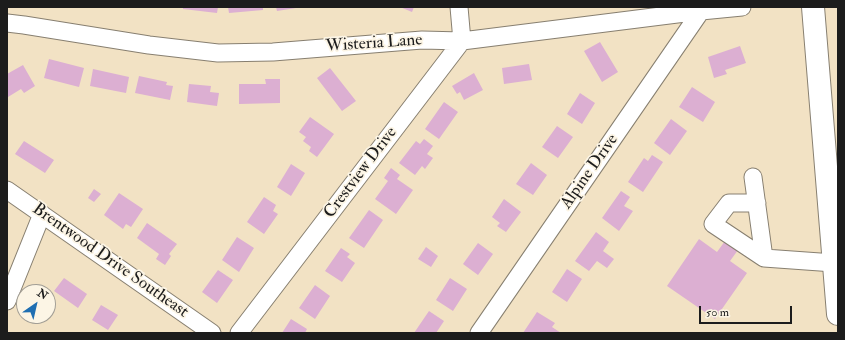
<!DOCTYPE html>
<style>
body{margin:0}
#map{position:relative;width:845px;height:340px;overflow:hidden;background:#f2e2c4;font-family:"IM FELL Double Pica",serif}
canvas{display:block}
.frame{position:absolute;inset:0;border:8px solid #1c1c1c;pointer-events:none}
.north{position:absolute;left:16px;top:284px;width:40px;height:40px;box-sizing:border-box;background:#fcf5e5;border:1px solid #a29e95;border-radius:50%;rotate:34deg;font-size:11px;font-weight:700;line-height:16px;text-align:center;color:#1c1c1c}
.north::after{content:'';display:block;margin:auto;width:14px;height:18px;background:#1f6fb2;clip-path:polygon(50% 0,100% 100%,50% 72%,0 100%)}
.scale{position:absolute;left:699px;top:306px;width:93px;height:18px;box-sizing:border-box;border:2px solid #1c1c1c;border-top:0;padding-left:5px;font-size:12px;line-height:14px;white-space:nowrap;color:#1c1c1c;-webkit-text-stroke:3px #fcf5e5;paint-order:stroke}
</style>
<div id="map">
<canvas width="845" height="340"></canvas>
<div class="frame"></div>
<div class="north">N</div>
<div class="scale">50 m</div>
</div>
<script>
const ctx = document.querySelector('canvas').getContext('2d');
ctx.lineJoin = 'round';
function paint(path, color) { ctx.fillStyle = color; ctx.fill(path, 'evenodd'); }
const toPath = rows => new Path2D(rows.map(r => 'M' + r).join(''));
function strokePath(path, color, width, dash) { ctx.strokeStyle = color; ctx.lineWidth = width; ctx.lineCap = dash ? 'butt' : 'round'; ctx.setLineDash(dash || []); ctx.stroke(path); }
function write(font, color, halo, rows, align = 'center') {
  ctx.font = font + ' "IM FELL Double Pica",serif'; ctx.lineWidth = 3.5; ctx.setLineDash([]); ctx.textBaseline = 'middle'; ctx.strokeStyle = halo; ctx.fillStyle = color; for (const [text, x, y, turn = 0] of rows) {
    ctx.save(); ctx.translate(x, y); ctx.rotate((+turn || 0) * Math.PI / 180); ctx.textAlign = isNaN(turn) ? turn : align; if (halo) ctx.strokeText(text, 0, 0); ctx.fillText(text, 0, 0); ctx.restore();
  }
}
paint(toPath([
 [183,7,218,7,217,13,183,9],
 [228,7,263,7,263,10,229,13],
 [276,7,295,7,296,8,277,11],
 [400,7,414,7,412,12],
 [600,42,618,72,602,82,584,51],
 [740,46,746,63,725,70,727,74,714,78,708,57],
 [49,59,84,68,79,87,44,78],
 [529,64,532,80,504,84,502,68],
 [23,65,35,86,24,93,21,89,8,97,7,74],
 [330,68,356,101,342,111,317,78],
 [93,69,129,77,126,93,90,86],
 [474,73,483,90,464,100,460,92,457,94,452,86],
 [139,76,167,82,166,85,173,86,170,100,135,93],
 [265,79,280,79,280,103,239,104,239,84,266,84],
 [189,84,211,86,210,92,219,93,217,106,187,102],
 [692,87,715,102,703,122,679,107],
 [580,93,595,103,582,124,567,114],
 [444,102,458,112,439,139,425,129],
 [310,117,334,134,317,157,309,151,311,147,303,141,306,137,299,132],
 [671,119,687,131,670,155,654,143],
 [557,126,573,137,558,158,542,147],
 [424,139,433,146,427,154,433,158,425,169,422,166,415,175,399,163,416,141,420,144],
 [24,141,54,160,45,173,15,154],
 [652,155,663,162,643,192,628,182,644,158,648,161],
 [531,163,547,175,533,195,516,184],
 [291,164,305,173,291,196,277,187],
 [391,168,400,175,397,179,413,190,396,214,375,199,388,181,384,178],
 [94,189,101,194,94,202,88,198],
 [621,191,630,197,624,206,633,211,619,231,602,218],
 [119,193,143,209,131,227,126,224,123,229,104,215],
 [264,197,276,205,273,211,278,214,264,234,247,222],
 [504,199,521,212,506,232,497,226,500,223,492,217],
 [369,210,383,220,364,248,349,238],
 [147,223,177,244,169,254,171,256,165,265,156,259,159,254,137,238],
 [596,232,609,242,603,251,614,259,607,268,597,261,589,271,575,261],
 [237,237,254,248,239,272,222,260],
 [699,239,717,252,725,241,738,250,730,261,747,273,715,319,667,286],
 [478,243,493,254,478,275,463,264],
 [426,247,438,256,431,267,418,259],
 [341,248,350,254,347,257,355,263,342,282,325,271],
 [567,269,582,279,567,302,552,292],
 [218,270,233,280,217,303,202,292],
 [64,278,87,294,78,308,54,291],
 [450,278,467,289,453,311,436,300],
 [315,285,330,296,315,319,299,308],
 [101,305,118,315,108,330,92,320],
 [429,311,444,321,436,333,414,333],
 [537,312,555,323,552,327,561,333,523,333],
 [291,319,307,329,305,333,282,333]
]), '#dcafd2');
const minor = toPath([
 [7,23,24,25,149,45,218,53,273,52,422,40,462,41,701,11,742,7],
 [753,177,764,258,834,263],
 [7,190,212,333],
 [757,203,729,203,713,224,764,258],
 [7,301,42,214],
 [239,333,462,41,459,7],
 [479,333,701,11]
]);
const major = toPath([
 [813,7,838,314]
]);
strokePath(minor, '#877f70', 19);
strokePath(major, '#877f70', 24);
strokePath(minor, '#fff', 17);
strokePath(major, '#fff', 22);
write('17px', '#1c1c1c', '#fcf5e5', [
 ["Wisteria Lane",374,44,-4],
 ["Alpine Drive",590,172,-55],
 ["Crestview Drive",361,173,-53],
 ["Brentwood Drive Southeast",110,261,35]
]);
</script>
